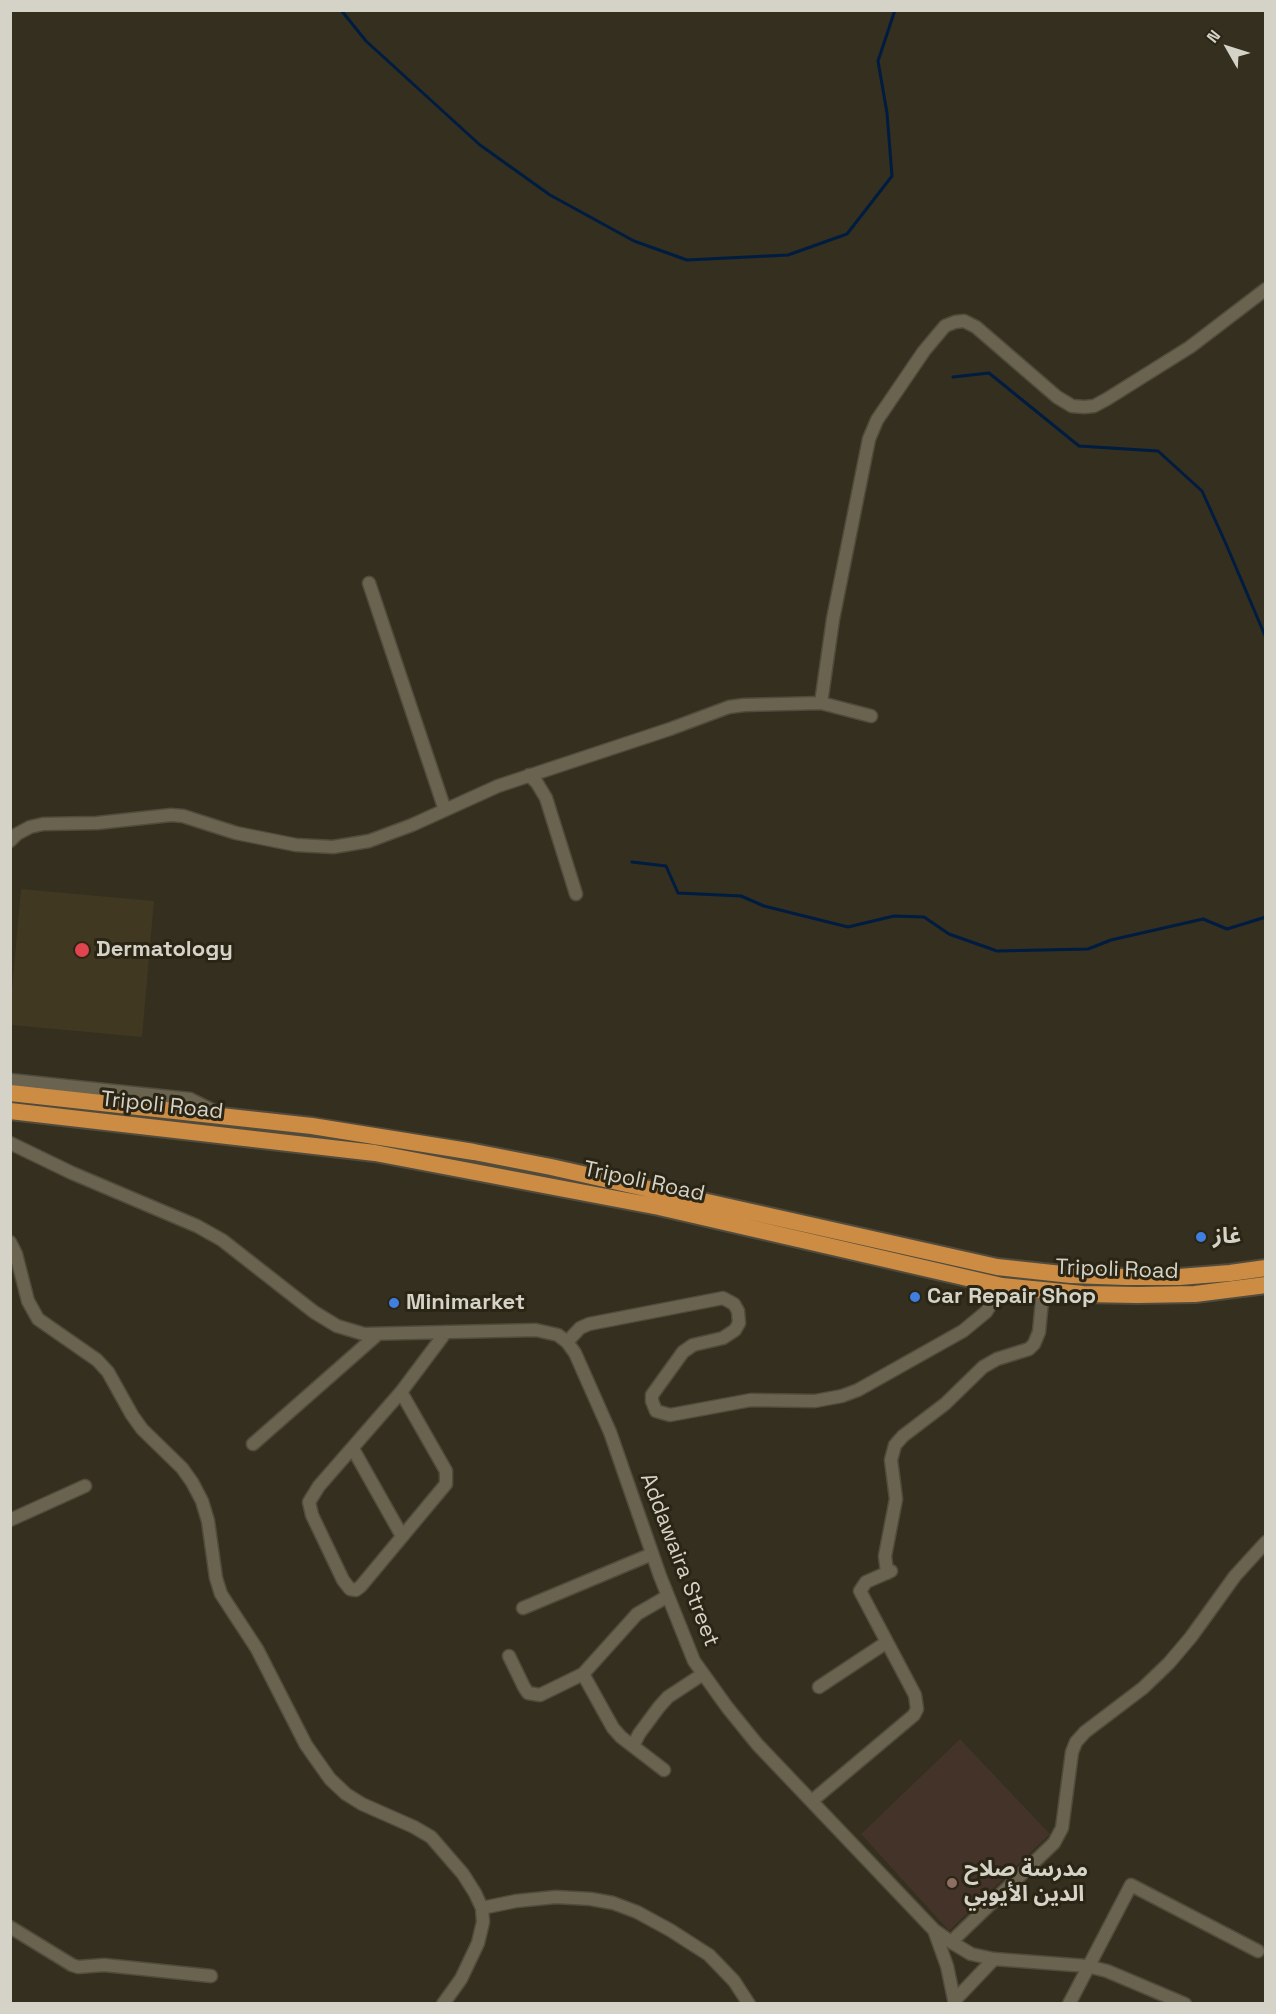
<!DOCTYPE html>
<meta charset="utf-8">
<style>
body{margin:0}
#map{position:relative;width:1276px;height:2014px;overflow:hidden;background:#342f1e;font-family:"Space Grotesk",sans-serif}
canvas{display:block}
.frame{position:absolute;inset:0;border:12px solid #d5d2c7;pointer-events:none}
.north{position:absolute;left:1198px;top:18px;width:60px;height:60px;-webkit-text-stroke:4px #2a2514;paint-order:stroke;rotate:309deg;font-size:16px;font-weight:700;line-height:24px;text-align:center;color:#d5d2c7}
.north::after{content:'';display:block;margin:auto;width:21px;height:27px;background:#d5d2c7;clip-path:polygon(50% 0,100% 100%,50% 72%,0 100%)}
</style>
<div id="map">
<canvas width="1276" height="2014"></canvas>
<div class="frame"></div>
<div class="north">N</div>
</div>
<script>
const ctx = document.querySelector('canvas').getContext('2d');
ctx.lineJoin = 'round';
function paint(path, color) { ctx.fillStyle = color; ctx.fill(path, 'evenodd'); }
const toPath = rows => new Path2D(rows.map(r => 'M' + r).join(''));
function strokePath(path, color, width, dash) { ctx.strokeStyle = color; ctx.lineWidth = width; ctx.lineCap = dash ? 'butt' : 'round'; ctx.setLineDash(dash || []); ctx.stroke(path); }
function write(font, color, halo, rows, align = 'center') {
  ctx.font = font + ' "Space Grotesk","Noto Sans Arabic",sans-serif'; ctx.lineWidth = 6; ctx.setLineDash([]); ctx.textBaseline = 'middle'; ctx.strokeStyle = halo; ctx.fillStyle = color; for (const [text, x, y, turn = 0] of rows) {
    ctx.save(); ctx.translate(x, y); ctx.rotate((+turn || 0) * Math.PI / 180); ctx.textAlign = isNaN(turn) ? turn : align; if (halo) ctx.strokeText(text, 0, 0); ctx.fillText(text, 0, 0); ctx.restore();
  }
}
paint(toPath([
 [21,889,154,901,142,1037,11,1025,11,1000]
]), '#403820');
paint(toPath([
 [960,1739,1050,1834,949,1931,861,1834]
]), '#433328');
strokePath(toPath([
 [341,10,366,41,480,145,550,195,634,241,687,260,788,255,847,234,892,176,887,113,878,61,895,10],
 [953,377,989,373,1079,446,1158,451,1202,491,1226,544,1266,638],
 [632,862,666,866,678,893,741,896,764,906,848,927,894,916,924,917,949,934,997,951,1088,949,1111,940,1203,919,1227,929,1266,917]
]), '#001c40', 3);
const minor = toPath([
 [369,583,445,810],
 [821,703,833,619,869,439,877,420,924,351,945,326,955,322,964,321,976,327,1057,397,1072,406,1084,407,1094,406,1107,399,1190,347,1266,289],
 [529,775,537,783,546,798,576,894],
 [10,841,17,834,30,827,43,824,97,823,171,815,183,816,236,833,296,845,333,847,369,841,412,825,498,786,670,729,729,707,744,705,821,703,871,716],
 [10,1080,190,1099,220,1114],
 [10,1143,72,1173,197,1226,222,1240,314,1312,337,1326,364,1334,536,1330,558,1335,567,1342,575,1353,610,1432,660,1576,694,1661,727,1707,757,1744,934,1930,951,1942,971,1954,994,1959,1087,1966,1107,1971,1185,2004],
 [10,1242,16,1254,28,1301,38,1319,97,1360,108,1372,132,1415,142,1429,182,1468,192,1482,202,1501,208,1521,216,1578,221,1594,257,1649,306,1745,330,1779,346,1794,362,1804,414,1827,431,1837,463,1874,475,1893,482,1908,483,1922,478,1943,461,1979,443,2004],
 [567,1342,580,1328,589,1324,723,1298,734,1304,738,1311,739,1323,735,1330,723,1338,693,1345,683,1352,652,1395,652,1401,656,1411,670,1415,751,1400,815,1401,842,1396,858,1390,963,1331,986,1312,1002,1286],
 [401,1392,446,1471,446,1484,361,1586,356,1590,350,1589,343,1580,312,1515,309,1502,319,1486,401,1392,446,1332],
 [253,1444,378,1334],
 [353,1449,402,1536],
 [10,1520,85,1486],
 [887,1573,885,1556,896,1499,891,1460,895,1445,903,1436,945,1404,983,1367,997,1359,1029,1349,1034,1344,1039,1332,1043,1290],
 [523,1608,652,1554],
 [509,1656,524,1687,528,1693,540,1695,583,1674,637,1614,668,1596],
 [583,1674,613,1728,621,1737,664,1770],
 [819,1687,887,1642],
 [633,1746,639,1734,659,1707,668,1697,703,1674],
 [813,1800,914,1715,917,1709,915,1695,860,1591,866,1582,891,1571],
 [482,1908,516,1901,556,1897,591,1899,613,1903,637,1912,670,1930,709,1955,734,1981,749,2004],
 [10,1927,72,1965,78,1967,104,1965,211,1976],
 [934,1930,947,1966,955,2004],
 [951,1942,1054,1843,1062,1828,1072,1752,1076,1742,1085,1732,1143,1688,1169,1663,1191,1637,1235,1576,1266,1542],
 [955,2000,994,1959],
 [1069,2004,1131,1885,1258,1951]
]);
const highway = toPath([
 [10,1093,312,1126,474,1152,551,1167,997,1267,1071,1275,1126,1277,1179,1277,1230,1273,1266,1268],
 [10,1111,375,1153,659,1207,1002,1286,1083,1294,1137,1295,1195,1294,1266,1285]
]);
strokePath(minor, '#504b3c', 15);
strokePath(highway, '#504b3c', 20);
strokePath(minor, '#696350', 12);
strokePath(highway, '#cd8c44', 16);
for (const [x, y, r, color] of [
 [82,950,8,"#e0444e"],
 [1201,1237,6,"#3f7fe0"],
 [915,1297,6,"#3f7fe0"],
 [394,1303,6,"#3f7fe0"],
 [952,1883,6,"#8d6e63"]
]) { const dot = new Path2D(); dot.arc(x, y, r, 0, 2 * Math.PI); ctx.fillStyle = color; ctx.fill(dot); strokePath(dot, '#2a2514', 2); }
write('bold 22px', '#d5d2c7', '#2a2514', [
 ["Dermatology",96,950],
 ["غاز",1213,1237],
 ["Car Repair Shop",927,1297],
 ["Minimarket",406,1303],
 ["مدرسة صلاح",964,1870],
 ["الدين الأيوبي",964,1895]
], 'left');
write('22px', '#d5d2c7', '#2a2514', [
 ["Tripoli Road",162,1106,6],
 ["Tripoli Road",644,1182,12],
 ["Tripoli Road",1117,1270,2],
 ["Addawaira Street",679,1560,69]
]);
</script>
